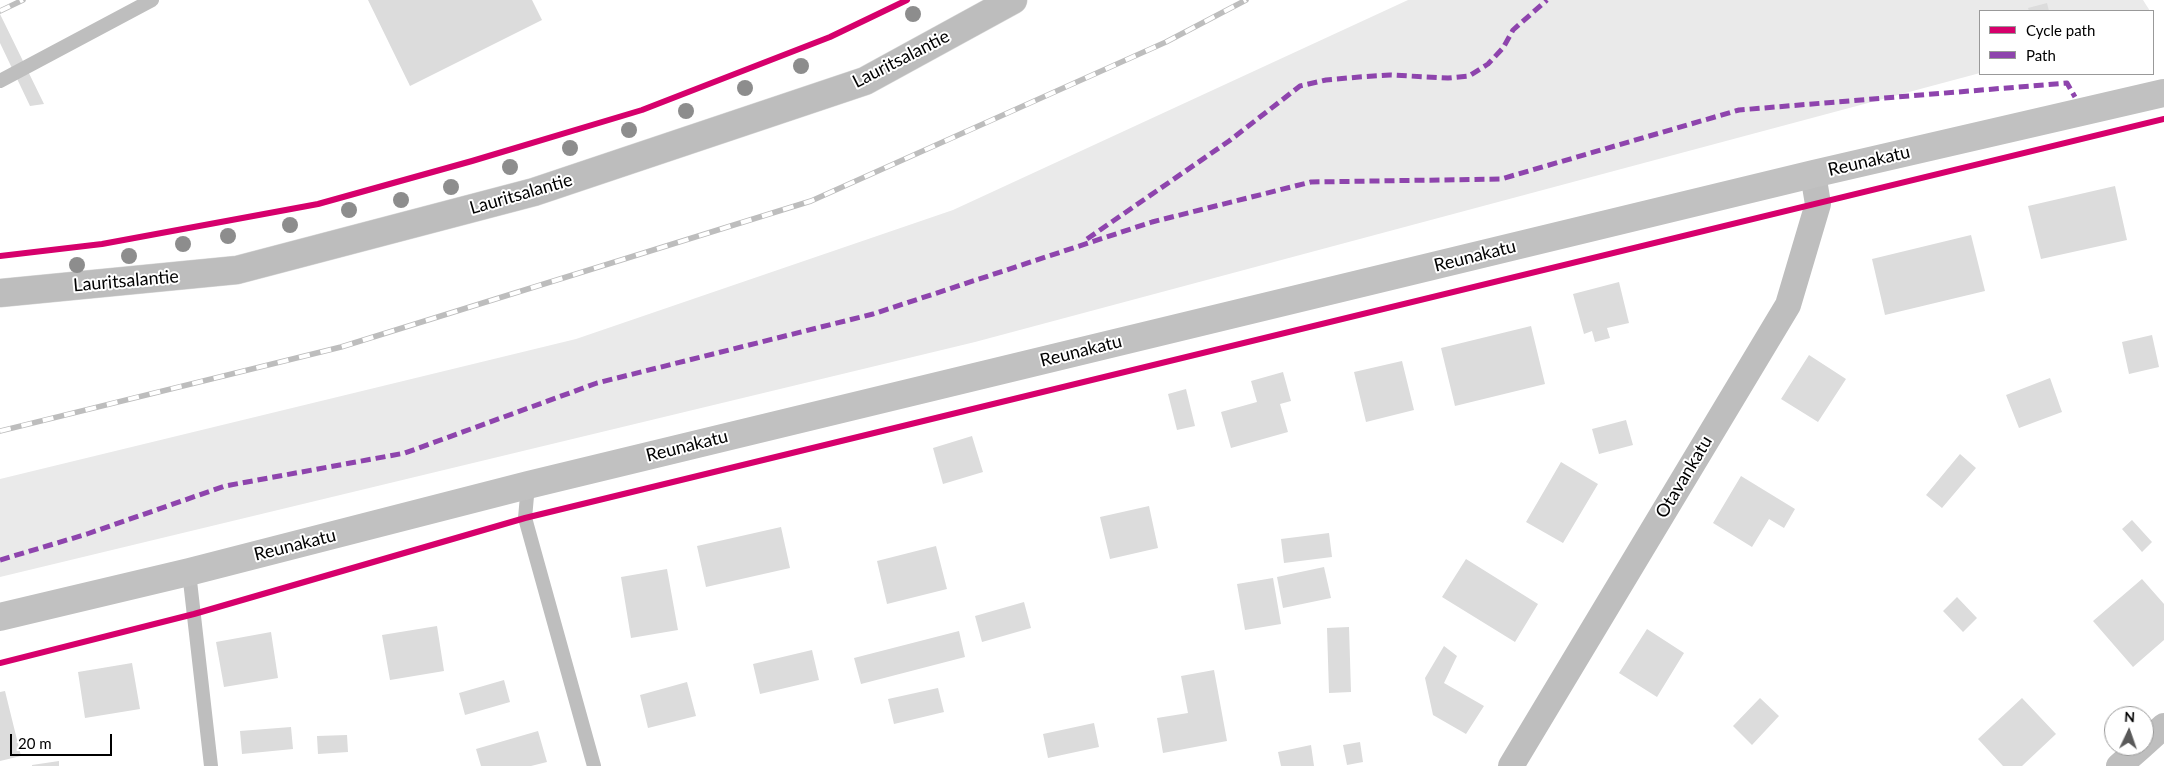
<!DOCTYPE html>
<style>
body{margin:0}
#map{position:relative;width:2164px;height:766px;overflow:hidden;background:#fff;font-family:Lato,sans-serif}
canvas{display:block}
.legend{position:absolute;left:1979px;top:10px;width:175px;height:65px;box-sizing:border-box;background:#fff;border:1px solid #999;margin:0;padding:6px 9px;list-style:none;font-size:15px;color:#000}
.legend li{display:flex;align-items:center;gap:10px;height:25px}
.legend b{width:25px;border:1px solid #999}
.north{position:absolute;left:2104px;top:706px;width:50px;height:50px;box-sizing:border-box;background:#fff;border:1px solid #999;border-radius:50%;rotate:3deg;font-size:14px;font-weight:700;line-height:20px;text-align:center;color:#000}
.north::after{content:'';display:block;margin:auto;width:18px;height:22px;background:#595959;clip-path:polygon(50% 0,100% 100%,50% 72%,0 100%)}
.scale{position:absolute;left:10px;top:734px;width:102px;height:22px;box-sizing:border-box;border:2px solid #000;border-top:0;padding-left:6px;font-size:15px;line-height:18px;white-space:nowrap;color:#000;-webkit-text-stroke:4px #fff;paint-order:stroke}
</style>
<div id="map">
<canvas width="2164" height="766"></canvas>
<ul class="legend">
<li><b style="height:6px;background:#d6006c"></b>Cycle path</li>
<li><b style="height:6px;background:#8e44ad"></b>Path</li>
</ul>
<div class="north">N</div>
<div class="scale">20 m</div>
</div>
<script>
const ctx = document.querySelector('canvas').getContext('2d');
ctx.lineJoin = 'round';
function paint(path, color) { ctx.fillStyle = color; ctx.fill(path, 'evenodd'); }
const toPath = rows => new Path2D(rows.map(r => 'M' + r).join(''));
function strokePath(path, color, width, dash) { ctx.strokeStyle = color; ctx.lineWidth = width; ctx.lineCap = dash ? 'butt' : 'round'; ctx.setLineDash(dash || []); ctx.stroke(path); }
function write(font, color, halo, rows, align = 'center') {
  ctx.font = font + ' Lato,sans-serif'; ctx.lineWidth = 4; ctx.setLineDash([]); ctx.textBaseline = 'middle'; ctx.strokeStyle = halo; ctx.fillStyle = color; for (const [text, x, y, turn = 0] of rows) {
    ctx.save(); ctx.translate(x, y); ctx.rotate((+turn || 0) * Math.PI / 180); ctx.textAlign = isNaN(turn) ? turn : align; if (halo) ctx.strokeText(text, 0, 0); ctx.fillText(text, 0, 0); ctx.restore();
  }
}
paint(toPath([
 [1408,0,2143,0,2150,11,1980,11,1980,73,975,342,0,577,0,479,576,339,953,210]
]), '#eaeaea');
paint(toPath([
 [368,0,532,0,542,20,410,86],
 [2047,3,2049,11,2029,11,2028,8],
 [0,14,44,104,30,106,0,43],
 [2115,186,2127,240,2041,259,2028,206],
 [1971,235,1985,291,1885,315,1872,259],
 [1619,282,1629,323,1607,328,1610,338,1595,342,1592,331,1584,334,1573,294],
 [1531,326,1545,384,1455,406,1441,348],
 [2152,335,2159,367,2129,374,2122,342],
 [1809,355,1846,379,1818,422,1781,399],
 [1402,361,1414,410,1366,422,1354,372],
 [1283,372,1291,401,1280,404,1288,432,1231,448,1221,412,1257,402,1251,381],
 [2050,378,2062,412,2019,428,2006,395],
 [1186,389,1195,426,1177,430,1168,394],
 [1626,420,1633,445,1599,454,1592,429],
 [972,436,983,472,943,484,933,448],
 [1960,454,1976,468,1942,508,1926,495],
 [1561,462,1598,484,1563,543,1526,522],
 [1741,476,1795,509,1784,528,1769,519,1752,547,1713,523],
 [1149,506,1158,548,1110,559,1100,517],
 [2132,520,2152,542,2142,552,2122,529],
 [781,527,790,568,706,587,697,546],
 [1329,533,1332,557,1284,563,1281,539],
 [936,546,947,589,887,604,877,561],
 [1466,559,1538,604,1515,642,1442,597],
 [1324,567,1331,598,1283,608,1277,577],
 [667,569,678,630,631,638,621,577],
 [1273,578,1281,624,1245,630,1237,584],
 [2142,579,2164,604,2164,640,2133,667,2093,621],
 [1957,597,1977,618,1963,632,1943,611],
 [1024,602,1031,628,982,642,975,616],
 [437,626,444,671,390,680,382,635],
 [1349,627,1351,692,1329,693,1327,628],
 [1647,629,1684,653,1657,697,1619,673],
 [959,631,965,657,861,684,854,658],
 [271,632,278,678,224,687,216,642],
 [1444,646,1457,656,1444,683,1484,706,1466,734,1433,715,1425,678],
 [812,650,819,680,760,694,753,664],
 [132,663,140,709,85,718,78,672],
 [1214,670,1227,741,1163,753,1157,718,1188,713,1181,676],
 [504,680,510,702,465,715,459,693],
 [687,682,696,716,648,728,640,695],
 [938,688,944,712,894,724,888,699],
 [5,691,21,756,0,761,0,692],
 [1760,698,1779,716,1752,745,1733,726],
 [2022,698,2056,734,2022,766,2003,766,1978,739],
 [1094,723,1099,747,1048,758,1043,734],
 [291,727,293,749,242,754,240,731],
 [538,731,547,762,531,766,481,766,476,749],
 [347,735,348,752,318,754,317,736],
 [1360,742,1363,762,1347,765,1343,745],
 [1311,745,1314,766,1281,766,1278,752],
 [59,761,59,766,32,766,32,765]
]), '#dcdcdc');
const primary = toPath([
 [0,293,237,270,534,192,865,81,1013,0]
]);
strokePath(primary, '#dbdbdb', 29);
strokePath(toPath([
 [0,81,152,0],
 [528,485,525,518,594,766],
 [189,572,211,766]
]), '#bebebe', 14);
strokePath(toPath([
 [2144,744,2164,726],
 [1511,766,1788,305,1818,204,1813,174],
 [2119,766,2142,746]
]), '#bebebe', 26);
strokePath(toPath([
 [0,617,189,572,528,485,1813,174,2164,93]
]), '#c1c1c1', 28);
strokePath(primary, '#bdbdbd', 28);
const rail = toPath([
 [0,11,23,0],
 [0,431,341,347,811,201,1166,42,1246,0]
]);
strokePath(rail, '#bdbdbd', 5.5);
strokePath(rail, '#fff', 4, [11]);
strokePath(toPath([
 [1087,239,1229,141,1300,86,1326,80,1359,77,1390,75,1448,78,1469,76,1488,64,1503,48,1513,30,1547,0],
 [0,560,87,534,225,486,405,453,597,383,873,314,1152,222,1311,182,1501,179,1739,110,2067,83,2075,97]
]), '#8e44ad', 5, [10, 5]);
strokePath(toPath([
 [0,256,102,244,318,204,472,161,642,110,830,37,907,0],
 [0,663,194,614,525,518,2164,119]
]), '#d6006c', 6);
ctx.fillStyle = '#8d8d8d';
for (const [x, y] of [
 [913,14],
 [801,66],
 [745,88],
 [686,111],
 [629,130],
 [570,148],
 [510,167],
 [451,187],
 [401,200],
 [349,210],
 [290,225],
 [228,236],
 [183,244],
 [129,256],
 [77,265]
]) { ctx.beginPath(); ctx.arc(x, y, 8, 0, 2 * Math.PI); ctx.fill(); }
write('18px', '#000', '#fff', [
 ["Lauritsalantie",901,59,-27],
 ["Reunakatu",1869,161,-13],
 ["Lauritsalantie",521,194,-16],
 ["Reunakatu",1475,256,-14],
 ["Lauritsalantie",126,281,-5],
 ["Reunakatu",1081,351,-14],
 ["Reunakatu",687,446,-14],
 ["Otavankatu",1684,477,-59],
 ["Reunakatu",295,545,-14]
]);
</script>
